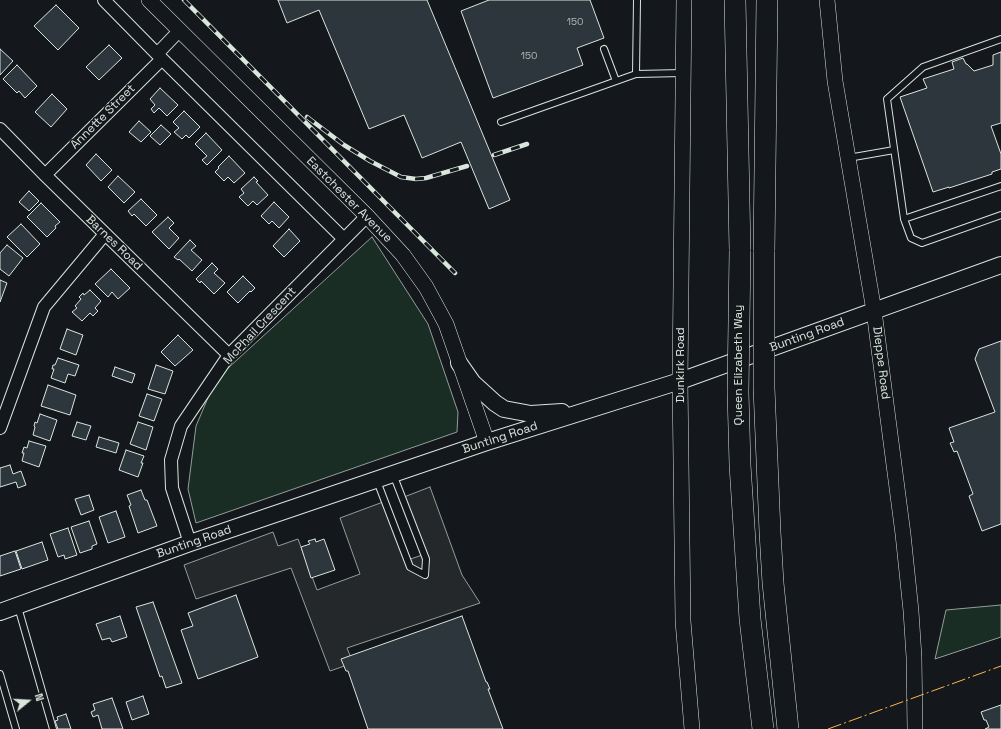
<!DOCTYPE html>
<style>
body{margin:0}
#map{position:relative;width:1001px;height:729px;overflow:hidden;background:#14181c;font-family:"Space Grotesk",sans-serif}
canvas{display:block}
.north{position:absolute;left:8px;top:681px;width:40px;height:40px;-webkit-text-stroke:3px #14181c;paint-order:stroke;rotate:72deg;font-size:11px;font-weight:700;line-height:16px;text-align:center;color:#d8e6dc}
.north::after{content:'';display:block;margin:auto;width:14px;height:18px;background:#d8e6dc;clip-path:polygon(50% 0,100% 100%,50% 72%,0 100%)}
</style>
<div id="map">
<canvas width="1001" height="729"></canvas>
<div class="north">N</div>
</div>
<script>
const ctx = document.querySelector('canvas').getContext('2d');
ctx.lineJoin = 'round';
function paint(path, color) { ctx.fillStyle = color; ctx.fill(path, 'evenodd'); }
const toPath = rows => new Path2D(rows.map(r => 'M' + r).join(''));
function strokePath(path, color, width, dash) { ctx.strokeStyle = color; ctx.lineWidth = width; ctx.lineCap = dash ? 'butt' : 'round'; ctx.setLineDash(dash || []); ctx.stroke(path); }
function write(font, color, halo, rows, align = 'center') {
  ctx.font = font + ' "Space Grotesk",sans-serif'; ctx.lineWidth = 3; ctx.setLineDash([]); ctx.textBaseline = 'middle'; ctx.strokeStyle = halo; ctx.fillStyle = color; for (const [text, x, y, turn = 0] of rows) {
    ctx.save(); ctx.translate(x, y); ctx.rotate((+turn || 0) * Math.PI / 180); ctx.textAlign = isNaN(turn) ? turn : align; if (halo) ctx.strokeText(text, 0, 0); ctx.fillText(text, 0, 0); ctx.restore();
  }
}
const green = toPath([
 [372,237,428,324,458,412,457,432,196,523,188,489,196,426,216,379,372,237],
 [1001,605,1001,637,935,659,946,610,1001,605]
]);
paint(green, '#1a2d24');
strokePath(green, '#939e99', 1);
const parking = toPath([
 [430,487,462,575,480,603,347,648,353,663,330,671,291,568,196,599,184,565,273,532,278,546,298,539,317,590,360,574,340,518,383,502,405,561,425,554,404,497,430,487]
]);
paint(parking, '#24282b');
strokePath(parking, '#939e99', 1);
const building = toPath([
 [278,0,427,0,510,200,489,209,461,142,422,158,404,115,369,129,319,10,287,23,278,0],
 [489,0,590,0,604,38,577,48,583,65,493,98,461,11,489,0],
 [56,5,79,28,58,50,34,26,56,5],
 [109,45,122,58,99,80,86,67,109,45],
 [0,49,13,61,0,75,0,49],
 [1001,52,1001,123,991,126,1001,154,1001,169,992,172,992,174,949,188,949,187,933,192,900,97,927,88,923,79,954,69,952,62,963,58,966,64,967,64,974,71,993,65,993,55,1001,52],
 [17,65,37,86,25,98,19,91,17,93,3,79,17,65],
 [160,88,178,105,167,116,159,108,154,113,151,109,155,105,150,99,160,88],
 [52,94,67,109,51,127,35,112,52,94],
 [184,111,200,127,189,138,186,135,182,139,174,132,179,128,173,122,184,111],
 [139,121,151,132,141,142,129,132,139,121],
 [161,125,171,134,160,145,150,136,161,125],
 [206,133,222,150,207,165,202,160,207,156,195,144,206,133],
 [96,154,112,170,101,181,86,165,96,154],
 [229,156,245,173,234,183,228,177,224,181,215,172,219,168,218,167,229,156],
 [118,176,135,192,124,203,108,187,118,176],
 [254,177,258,181,256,182,268,195,257,205,253,201,248,206,239,197,244,193,241,189,254,177],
 [29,191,39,201,29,211,19,202,29,191],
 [141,199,157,215,146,226,134,214,132,216,128,211,141,199],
 [274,202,289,217,279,228,272,221,269,224,261,216,274,202],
 [41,203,60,222,55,226,56,228,47,237,27,217,41,203],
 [168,217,174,223,169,228,179,238,169,249,152,232,168,217],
 [21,224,40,244,27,257,7,237,21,224],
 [289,229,300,241,284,257,273,246,289,229],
 [190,240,196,246,191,250,202,260,192,271,179,259,178,260,174,257,190,240],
 [7,245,23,258,9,276,0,269,0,253,7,245],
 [212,263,218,269,214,273,225,283,214,294,201,281,200,283,196,279,212,263],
 [111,269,130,288,118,299,112,292,108,297,95,284,111,269],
 [243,276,255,288,251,292,250,291,238,303,227,292,243,276],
 [0,280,7,283,0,302,0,280],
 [90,290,101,301,95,308,98,311,93,316,90,313,82,321,72,312,77,308,75,306,81,299,79,297,83,293,84,295,90,290],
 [67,329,83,335,76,355,60,349,67,329],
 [178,335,193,350,175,366,161,352,178,335],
 [1001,341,1001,524,982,531,969,496,973,494,957,451,954,452,950,443,954,442,949,428,995,412,975,359,979,349,1001,341],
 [58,358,79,365,75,376,68,374,65,383,51,378,54,369,52,369,53,365,55,365,58,358],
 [156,365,173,371,165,394,148,389,156,365],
 [115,367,135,374,132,383,112,376,115,367],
 [48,385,76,395,70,415,41,406,48,385],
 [147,394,162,399,154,421,139,416,147,394],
 [40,414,57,420,50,441,33,435,35,427,34,426,35,422,37,423,40,414],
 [77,422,91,426,86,440,72,436,77,422],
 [138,422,153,427,146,450,130,444,138,422],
 [99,437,119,443,116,453,96,447,99,437],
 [29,441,46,446,39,467,22,461,24,453,22,453,24,447,27,448,29,441],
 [126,450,144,456,141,463,143,463,138,477,119,470,126,450],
 [10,465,13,474,21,471,26,485,18,488,16,482,0,487,0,468,10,465],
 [141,490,145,500,147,500,157,526,138,533,129,506,131,505,127,495,141,490],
 [89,495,94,510,81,515,75,499,89,495],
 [116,511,125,537,108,543,99,517,116,511],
 [89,521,97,544,92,546,92,549,80,553,71,527,89,521],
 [68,528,77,555,65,559,64,555,58,557,50,534,68,528],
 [315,539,316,542,324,539,335,570,311,578,301,547,310,544,308,541,315,539],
 [42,542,48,560,22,569,16,551,42,542],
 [15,551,21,569,0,576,0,556,15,551],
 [236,595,258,657,198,679,181,630,193,626,188,613,236,595],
 [153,602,182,683,166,688,162,676,160,677,136,607,153,602],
 [120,616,127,637,112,642,110,638,102,640,96,624,120,616],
 [462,616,486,682,487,682,490,689,488,689,503,729,368,729,348,671,346,671,341,659,462,616],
 [143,696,149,714,132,720,126,702,143,696],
 [112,698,123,729,102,729,98,715,93,717,91,712,95,710,93,704,112,698],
 [1001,705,1001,729,985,729,989,727,986,720,984,720,981,712,1001,705],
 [66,714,71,729,58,729,55,721,58,720,57,717,66,714]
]);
paint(building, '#2c363c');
strokePath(building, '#d8e6dc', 1);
const service = toPath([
 [1001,39,923,67,887,99,904,219,1001,186],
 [604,49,616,81],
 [636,74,683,73],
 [501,122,636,74,637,0],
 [848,158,894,150],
 [904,219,911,238,922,243,1001,215],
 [377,481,410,567,425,575,426,559,393,474],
 [18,607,53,729],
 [0,674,16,729]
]);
const minor = toPath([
 [104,0,162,59,344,239],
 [157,54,179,31],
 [0,129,45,175,229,355],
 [45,175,162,59],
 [0,428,44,307,105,234],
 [190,543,172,488,171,460,181,426,229,355,367,216]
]);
const tertiary = toPath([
 [149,0,367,216,403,255,426,287,446,324,487,442],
 [684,0,680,381,683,621,692,729],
 [827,0,835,81,874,311,903,534,911,611,914,657,915,729]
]);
const secondary = toPath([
 [459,363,473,383,495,403,504,409,531,414,562,412],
 [0,612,190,543,487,442,680,381,1001,265]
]);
const motorway = toPath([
 [735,0,740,251],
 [764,252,767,0]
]);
strokePath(service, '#d8e6dc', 8);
strokePath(minor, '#d8e6dc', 14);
strokePath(tertiary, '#d8e6dc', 16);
strokePath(secondary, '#d8e6dc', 18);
strokePath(motorway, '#d8e6dc', 22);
strokePath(service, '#14181c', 6);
strokePath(minor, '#14181c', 12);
strokePath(tertiary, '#14181c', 15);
strokePath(secondary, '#14181c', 16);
strokePath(motorway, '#14181c', 21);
const rail = toPath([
 [184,0,455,273],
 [307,117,344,145,370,161,401,177,416,179,426,178,467,166],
 [494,155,527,144]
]);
strokePath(rail, '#d8e6dc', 4.5);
strokePath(rail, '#14181c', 3, [9]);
const motorwayBridge = toPath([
 [740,251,738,392,740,465,750,619,763,729],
 [764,252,764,388,770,532,773,583,788,729]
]);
strokePath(motorwayBridge, '#d8e6dc', 22, []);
strokePath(motorwayBridge, '#14181c', 21);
strokePath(toPath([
 [828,729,1001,666]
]), '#ffb74d', 1, [14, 3, 2, 3]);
write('10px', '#adbab4', null, [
 ["150",575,22],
 ["150",529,56]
]);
write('12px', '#d8e6dc', '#14181c', [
 ["Annette Street",103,117,-45],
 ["Eastchester Avenue",349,200,45],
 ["Barnes Road",114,243,44],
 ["McPhail Crescent",260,326,-47],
 ["Bunting Road",807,335,-20],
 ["Dieppe Road",881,363,83],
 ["Dunkirk Road",681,365,-90],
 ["Queen Elizabeth Way",739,365,-90],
 ["Bunting Road",500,438,-18],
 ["Bunting Road",194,542,-19]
]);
</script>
